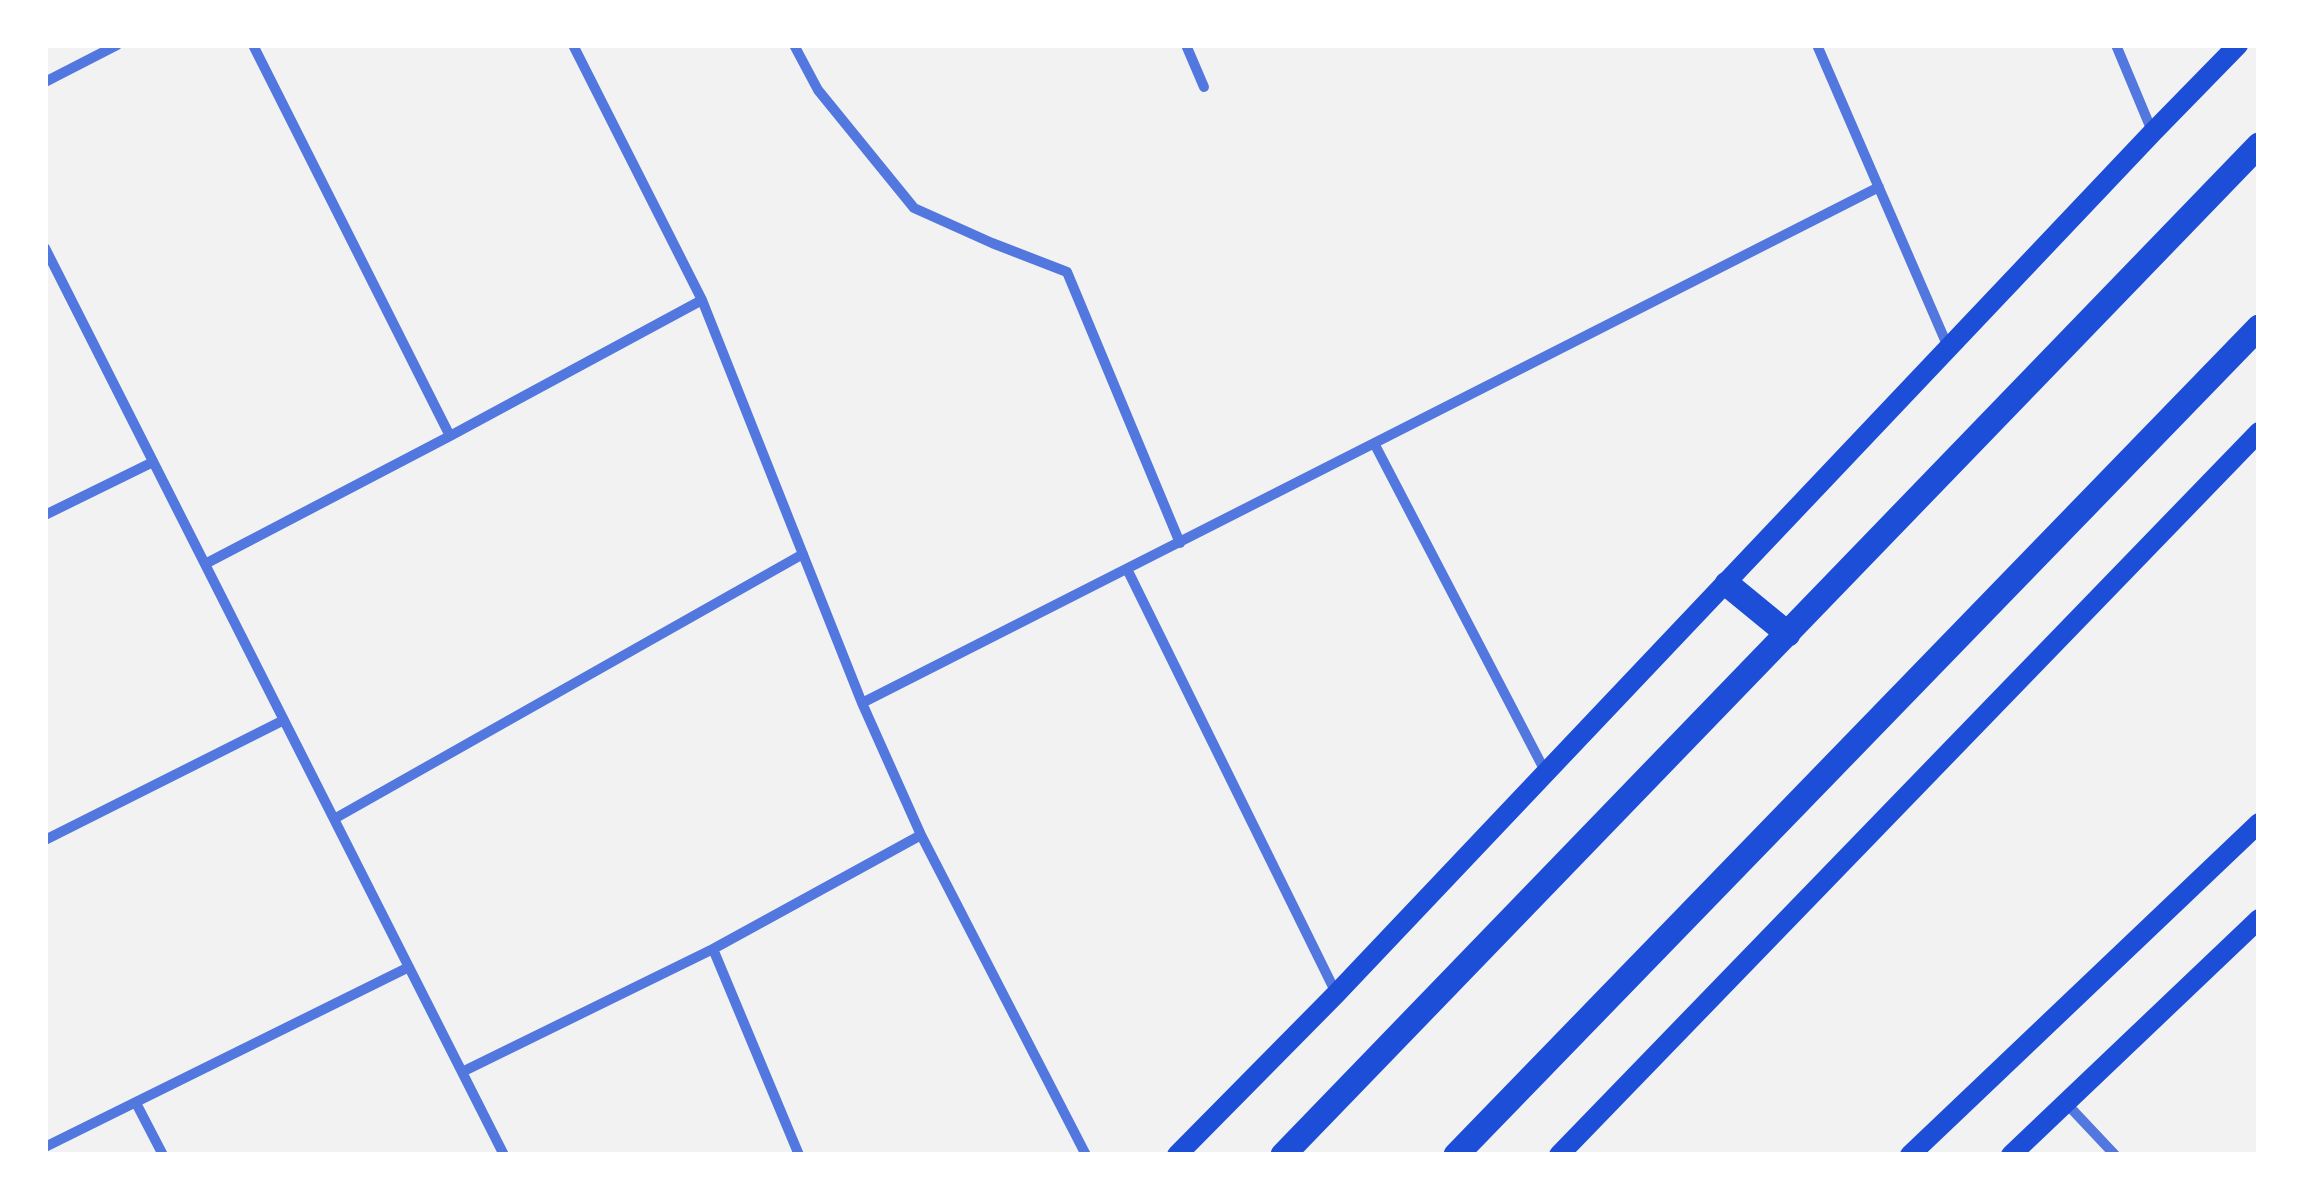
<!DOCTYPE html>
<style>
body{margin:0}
#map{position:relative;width:2304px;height:1200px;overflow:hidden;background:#f2f2f2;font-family:Overpass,sans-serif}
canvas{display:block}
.frame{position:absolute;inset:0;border:48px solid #fff;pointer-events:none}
</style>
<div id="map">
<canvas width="2304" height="1200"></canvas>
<div class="frame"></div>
</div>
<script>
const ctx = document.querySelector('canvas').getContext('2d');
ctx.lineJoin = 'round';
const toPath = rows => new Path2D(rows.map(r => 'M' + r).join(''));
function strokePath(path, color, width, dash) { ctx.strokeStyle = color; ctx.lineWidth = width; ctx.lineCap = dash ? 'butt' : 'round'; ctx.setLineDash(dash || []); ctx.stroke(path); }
strokePath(toPath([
 [253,45,450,436],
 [573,45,702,300,862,703,921,835,1086,1155],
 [794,45,818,90,914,208,992,243,1067,272,1180,543],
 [1186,45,1204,87],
 [1817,45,1948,347],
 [2116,45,2152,131],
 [45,82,117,45],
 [45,248,504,1155],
 [1375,445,1546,773],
 [45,515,153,462],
 [205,564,450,436,702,300],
 [1127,569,1336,993],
 [862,703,1879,187],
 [334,819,803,554],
 [45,840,284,720],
 [713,949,799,1155],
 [462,1072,713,949,921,835],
 [136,1103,163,1155],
 [2066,1103,2115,1155],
 [45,1147,409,967]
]), '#5277de', 10);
strokePath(toPath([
 [1177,1155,1336,994,2153,132,2238,45],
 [1559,1155,2259,432],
 [1910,1155,2259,823],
 [2011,1155,2259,919]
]), '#1d4ed8', 20);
strokePath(toPath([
 [1727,584,1788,634],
 [1283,1155,2259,145],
 [1456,1155,2259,327]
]), '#1d4ed8', 25);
</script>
